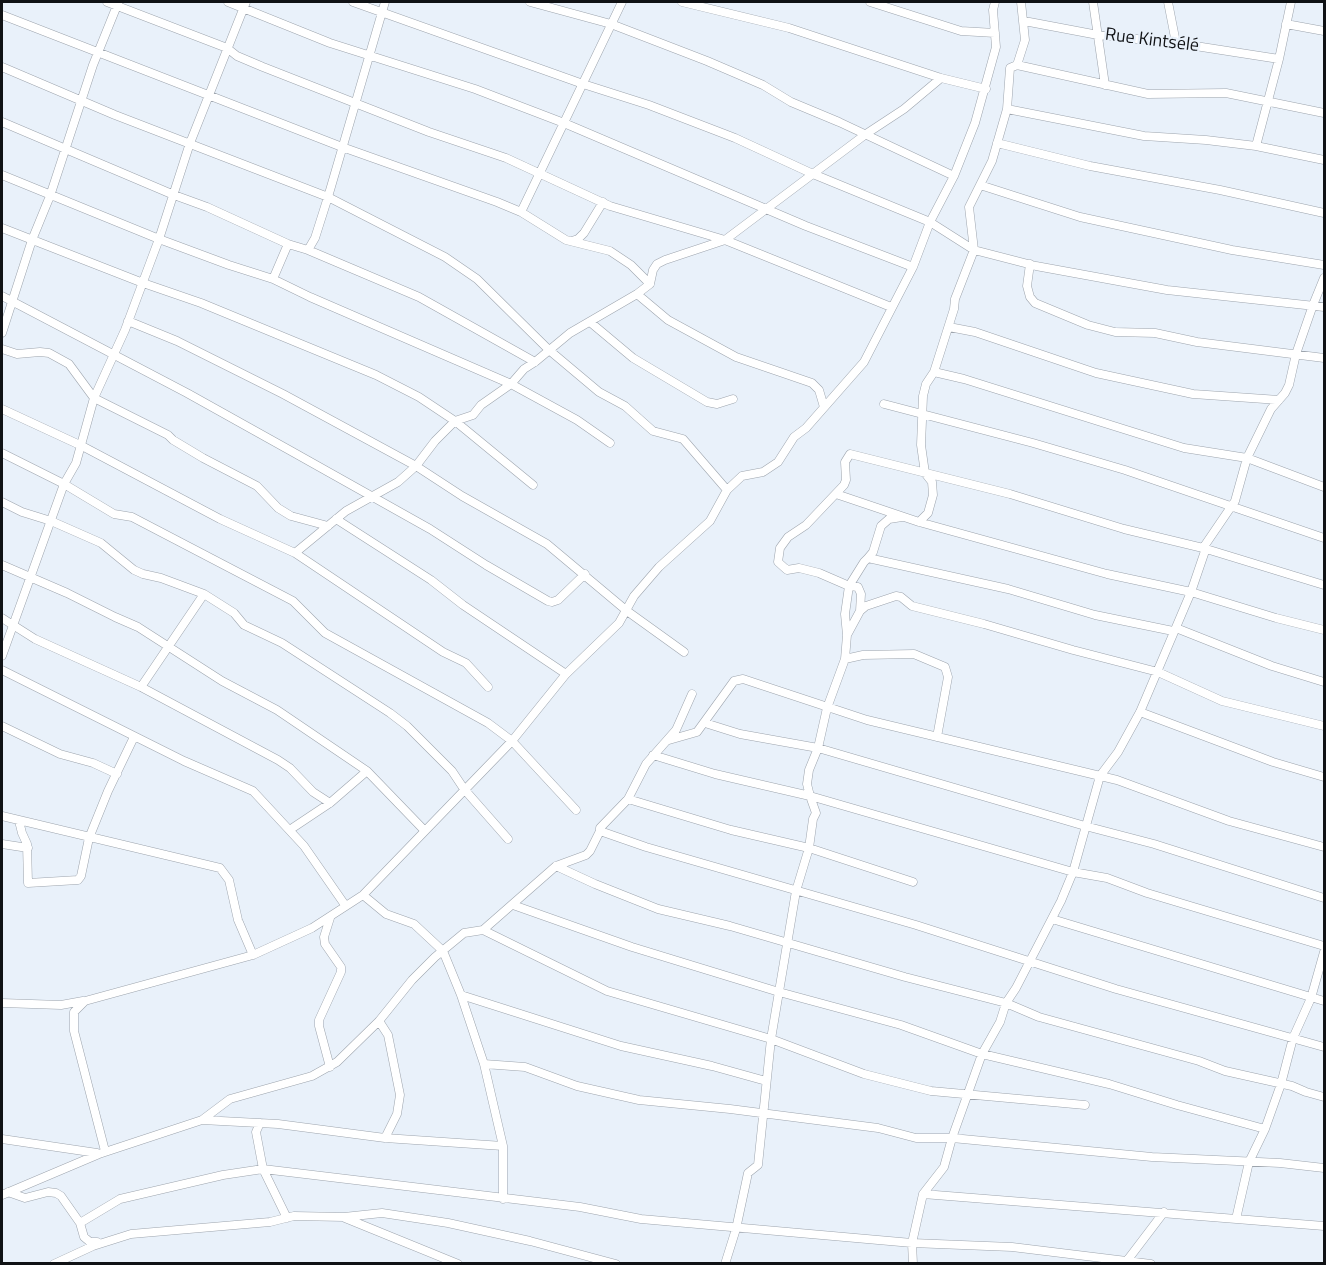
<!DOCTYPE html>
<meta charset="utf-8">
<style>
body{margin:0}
#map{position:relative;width:1326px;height:1265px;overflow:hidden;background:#e9f1fa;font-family:"Titillium Web",sans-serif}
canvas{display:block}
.frame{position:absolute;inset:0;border:3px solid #101215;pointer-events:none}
</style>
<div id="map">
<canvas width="1326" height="1265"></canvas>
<div class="frame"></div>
</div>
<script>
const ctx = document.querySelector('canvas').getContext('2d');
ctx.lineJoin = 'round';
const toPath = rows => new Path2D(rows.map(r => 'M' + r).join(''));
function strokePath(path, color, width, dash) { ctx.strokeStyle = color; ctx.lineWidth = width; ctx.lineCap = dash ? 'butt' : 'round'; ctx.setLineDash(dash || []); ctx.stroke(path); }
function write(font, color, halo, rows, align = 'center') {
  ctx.font = font + ' "Titillium Web",sans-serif'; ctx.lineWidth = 4.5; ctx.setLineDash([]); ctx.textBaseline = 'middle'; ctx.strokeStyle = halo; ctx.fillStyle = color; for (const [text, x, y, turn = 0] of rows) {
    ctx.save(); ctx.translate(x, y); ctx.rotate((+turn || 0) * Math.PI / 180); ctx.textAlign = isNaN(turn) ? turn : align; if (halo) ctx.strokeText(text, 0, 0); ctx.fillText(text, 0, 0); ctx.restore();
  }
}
const minor = toPath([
 [107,2,227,48,237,56,263,67,429,132,506,158,610,206,725,240,891,307],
 [228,2,330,43,475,89,564,123,806,226,913,267],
 [353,2,583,84,649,105,735,138,813,174,930,222,974,250,1036,266,1167,290,1324,307],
 [530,2,611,24,707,61,763,85,791,102,839,122,954,176],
 [682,2,789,28,941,78,986,89],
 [870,2,961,31,995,33],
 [1093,2,1105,85],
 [1168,2,1176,43],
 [2,15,342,147,497,202,521,212,566,240,610,251,631,265,650,284],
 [1024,21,1098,35,1176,43,1279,59],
 [1286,24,1324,31],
 [1017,65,1025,40,1021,2],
 [2,67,115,115,328,197,445,257,477,279,549,350,599,392,625,406,653,431,683,439,727,490],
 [1007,109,1144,136,1206,140,1256,146,1324,160],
 [2,122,174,195,207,207,288,244,308,250,419,297,535,362],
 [997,143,1090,166,1220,190,1324,213],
 [1256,146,1279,59,1291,2],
 [2,175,159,239,229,265,273,279,310,297,511,384,577,420,610,443],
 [980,185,1080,217,1232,250,1324,265],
 [521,212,622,2],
 [2,228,143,283,201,303,376,375,419,397,455,421,533,485],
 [572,241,578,239,584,233,603,202],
 [308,250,315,238,328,197,385,2],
 [1030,264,1027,286,1030,297,1035,303,1088,325,1115,332,1155,333,1197,342,1324,358],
 [273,279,288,244],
 [637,294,668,320,736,357,812,383,819,390,824,407],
 [2,296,187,393,291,451,430,529,486,565,548,601,552,602,558,600,585,574],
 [128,321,177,341,283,394,416,466,462,496,547,544,627,611,684,652],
 [590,322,633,358,707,402,717,404,733,399],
 [949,327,975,332,1096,373,1193,394,1279,400],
 [2,333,32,240,50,196,93,65,118,3],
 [2,349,17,354,40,352,49,353,69,364,94,398,168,435,173,440,203,458,257,486,278,508,291,516,328,526],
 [934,372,964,379,1184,448,1247,458,1324,487],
 [884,404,1033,443,1125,470,1324,538],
 [2,409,82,446,220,519,295,553,443,652,466,663,488,687],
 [2,453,64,484,114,514,132,517,293,601,325,633,488,723,512,741,576,810],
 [836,494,919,522,1107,574,1191,592,1276,618,1324,630],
 [2,502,22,512,51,521,101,543,134,570,143,574,161,578,204,594,234,613,244,625,282,643,390,713,407,726,452,771,464,789,508,839],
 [336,519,431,580,463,605,566,674],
 [919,522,928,513,933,495,932,482,925,473,921,445,923,396,926,384,934,372,954,309,955,299,974,250,969,207,992,161,1007,109,1010,68,1017,65,1148,94,1226,93,1324,113],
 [295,553,346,511,398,482,416,466,435,441,455,421,473,415,481,405,511,384,524,369,535,362,570,333,637,294,650,284,653,270,657,264,665,260,725,240,866,134,904,109,941,78],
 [868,558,873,552,881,526,889,519,902,517],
 [2,565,67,593,115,617,138,627,222,681,277,710,367,771,424,830],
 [860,611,866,606,896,596,901,597,912,606,984,624,1073,650,1158,672,1222,701,1324,726],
 [2,618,35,639,141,687,278,760,290,768,313,792,330,803],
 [1176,628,1272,666,1324,682],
 [1173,631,1095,615,1008,589,868,558,864,562,849,586,845,614,847,635,845,659,827,708,818,748,809,770,807,784,810,796,1073,872,1107,878,1147,893,1324,946],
 [847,635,860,611,861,594,858,587,849,586,819,573,799,568,787,570,778,562,780,548,788,537,806,525,844,485,846,480,845,462,850,454,1010,494,1124,529,1203,548,1324,585],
 [2,656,64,484,76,463,94,398,125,330,159,239,190,143,246,2],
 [845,659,863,655,914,654,945,667,948,677,937,737],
 [2,670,184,761,253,791,304,846,345,905],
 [141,687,204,594],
 [1140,712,1273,762,1324,777],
 [705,723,740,734,818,748,1085,826,1154,844,1324,898],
 [2,726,60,754,93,763,117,774],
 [669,740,697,732,734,681,743,679,867,720,1117,780,1229,821,1324,847],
 [653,755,715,774,810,796,816,813,813,819,809,848,796,891,771,1039,758,1165,748,1173,736,1229],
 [628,799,731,830,809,848,913,882],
 [2,816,220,868,229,880,238,920,253,955],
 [19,821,22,833,27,844,28,883,78,880,81,876,89,838,108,791,134,737],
 [291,829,330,803,367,771],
 [600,831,646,847,916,925,1116,989,1324,1047],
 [2,844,28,848],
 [556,866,595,884,658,909,730,926,905,977,1006,1003,1039,1017,1199,1061,1225,1071,1292,1086,1306,1092,1324,1097],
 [363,895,386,914,414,924,443,951,461,995,484,1064,503,1146,503,1199],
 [513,905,632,947,779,992,901,1025,982,1054,1109,1084,1177,1105,1265,1129],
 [1052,919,1324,1001],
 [483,930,607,991,771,1039,864,1074,931,1091,1085,1105],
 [461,995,621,1046,712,1066,766,1081],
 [2,1003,61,1005,83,1001],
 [379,1021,388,1035,400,1095,397,1114,385,1138],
 [484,1064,525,1067,577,1086,639,1100,730,1109,878,1128,916,1138,952,1138,1152,1157,1280,1163,1324,1168],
 [330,1067,319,1026,319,1020,341,972,341,967,325,944,324,937,330,918],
 [202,1120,278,1124,385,1138,503,1146],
 [260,1123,256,1132,263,1169,287,1218],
 [2,1139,97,1153],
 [105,1151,74,1031,74,1012,85,1001,253,955,312,928,363,895,512,741,566,674,619,623,634,596,659,567,710,521,727,490,742,476,763,472,778,462,794,437,806,428,864,362,913,267,930,222,954,176,975,123,996,47,993,10,995,2],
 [8,1192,25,1198,48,1192,56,1193,61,1196,80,1223,84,1237,90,1242,97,1242],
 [923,1194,1324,1226],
 [2,1195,99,1154,202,1120,230,1099,312,1076,337,1062,379,1021,412,980,435,957,464,933,483,930,556,866,586,855,590,851,600,831,600,828,628,799,646,764,676,730,692,694],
 [345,1218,458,1264],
 [1236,1219,1249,1162,1265,1129,1281,1084,1293,1038,1311,998,1324,952],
 [80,1223,120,1199,223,1175,263,1169,580,1207,641,1219,912,1243,1012,1247,1151,1264],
 [1126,1262,1164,1212],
 [54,1264,93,1246,131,1234,270,1222,294,1216,344,1217,382,1213,448,1223,530,1241,616,1264],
 [725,1264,736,1229],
 [913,1264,912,1243,923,1194,944,1167,952,1138,982,1054,1000,1022,1006,1003,1016,988,1061,901,1073,872,1100,776,1118,752,1140,712,1191,592,1205,551,1203,548,1235,501,1247,458,1271,409,1285,393,1289,385,1296,354,1313,305,1324,278]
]);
strokePath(minor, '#9da4ad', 9);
strokePath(minor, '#fff', 8);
write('18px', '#101215', '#e9f1fa', [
 ["Rue Kintsélé",1152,41,7]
]);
</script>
